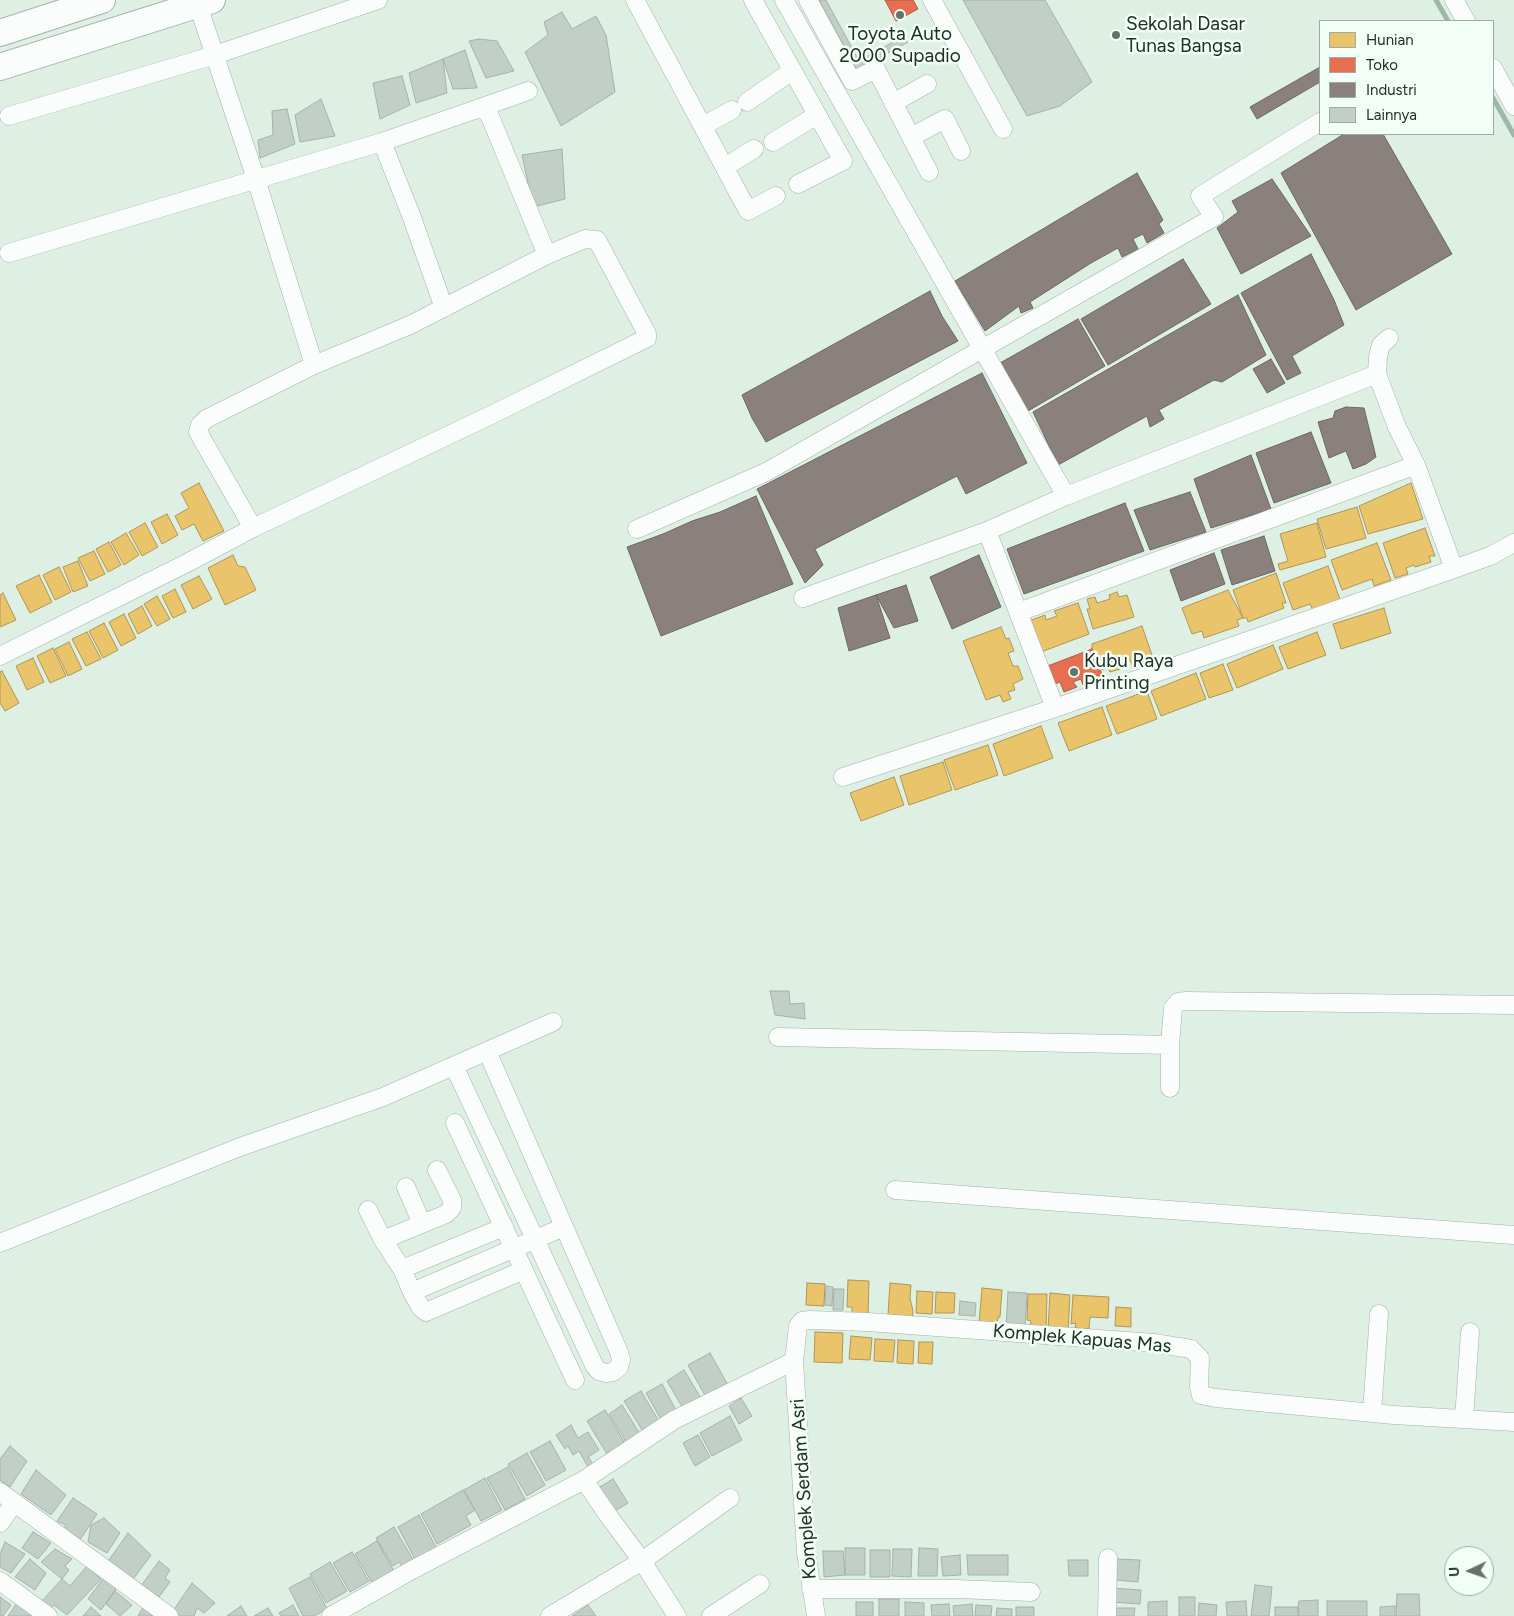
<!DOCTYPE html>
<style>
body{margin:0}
#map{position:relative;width:1514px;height:1616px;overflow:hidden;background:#deefe4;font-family:Figtree,sans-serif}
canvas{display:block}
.legend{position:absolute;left:1319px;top:20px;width:175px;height:115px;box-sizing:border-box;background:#f1fff6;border:1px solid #9eaba3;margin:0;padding:6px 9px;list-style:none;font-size:15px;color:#222e27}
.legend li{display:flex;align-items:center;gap:10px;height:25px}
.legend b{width:25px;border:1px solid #9eaba3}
.north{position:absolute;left:1444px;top:1546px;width:50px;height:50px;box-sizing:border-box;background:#f1fff6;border:1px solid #9eaba3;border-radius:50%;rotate:267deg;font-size:14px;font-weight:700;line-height:20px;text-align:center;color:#222e27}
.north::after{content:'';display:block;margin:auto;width:18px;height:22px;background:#647269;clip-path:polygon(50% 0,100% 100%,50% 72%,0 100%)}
</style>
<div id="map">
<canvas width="1514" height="1616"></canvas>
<ul class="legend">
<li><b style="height:14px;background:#e9c46a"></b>Hunian</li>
<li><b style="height:14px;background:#e76f51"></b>Toko</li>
<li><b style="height:14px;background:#8a817c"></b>Industri</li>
<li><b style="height:14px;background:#c1cfc6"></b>Lainnya</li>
</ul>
<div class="north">U</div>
</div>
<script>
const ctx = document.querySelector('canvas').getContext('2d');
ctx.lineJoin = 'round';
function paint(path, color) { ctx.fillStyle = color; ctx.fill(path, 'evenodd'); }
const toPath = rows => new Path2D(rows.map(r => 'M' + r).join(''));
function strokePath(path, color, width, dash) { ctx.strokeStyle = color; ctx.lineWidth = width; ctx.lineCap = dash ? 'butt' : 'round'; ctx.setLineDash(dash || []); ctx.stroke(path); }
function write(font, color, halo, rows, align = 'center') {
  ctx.font = font + ' Figtree,sans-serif'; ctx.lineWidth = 5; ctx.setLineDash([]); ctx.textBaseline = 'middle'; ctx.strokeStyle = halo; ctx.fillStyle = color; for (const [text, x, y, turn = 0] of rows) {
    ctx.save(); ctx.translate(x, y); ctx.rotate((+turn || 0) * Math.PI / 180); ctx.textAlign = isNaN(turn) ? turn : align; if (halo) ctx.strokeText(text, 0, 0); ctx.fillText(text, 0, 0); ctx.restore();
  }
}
const homes = toPath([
 [199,483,224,531,203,541,194,524,182,530,175,516,189,508,181,493,199,483],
 [1411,483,1423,519,1368,534,1359,506,1411,483],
 [1357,507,1366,538,1326,549,1317,519,1357,507],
 [167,514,178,535,162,544,151,522,167,514],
 [145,523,158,547,142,556,129,532,145,523],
 [1317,523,1326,557,1280,570,1278,564,1288,561,1280,534,1317,523],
 [1425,528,1435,556,1429,556,1431,562,1415,567,1414,565,1406,568,1408,574,1395,578,1383,543,1425,528],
 [126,533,139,555,124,565,111,542,126,533],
 [109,542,121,565,108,572,96,549,109,542],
 [1377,543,1391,580,1374,586,1372,579,1342,590,1331,560,1377,543],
 [94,551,105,574,90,581,78,558,94,551],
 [233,555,238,566,245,567,256,590,225,605,208,568,233,555],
 [78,561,88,586,73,592,63,567,78,561],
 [1328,566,1342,605,1315,615,1310,604,1293,610,1283,583,1328,566],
 [59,567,71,592,55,600,43,575,59,567],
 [1276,573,1286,603,1282,603,1284,608,1248,622,1247,618,1243,618,1233,590,1276,573],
 [39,575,52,602,30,613,16,586,39,575],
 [199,576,212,599,193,609,181,585,199,576],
 [175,589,186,612,173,618,162,596,175,589],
 [1228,590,1243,618,1237,620,1239,626,1204,638,1202,631,1192,634,1182,608,1228,590],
 [1117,592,1119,597,1127,595,1134,617,1093,629,1087,609,1090,609,1087,599,1095,597,1097,603,1110,599,1109,595,1117,592],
 [3,593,16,620,0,627,0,595,3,593],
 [157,596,170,619,157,626,144,604,157,596],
 [1078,603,1089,634,1041,652,1029,621,1045,615,1046,620,1057,616,1054,611,1078,603],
 [142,606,152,626,138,634,128,614,142,606],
 [1384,608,1391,633,1341,649,1333,624,1384,608],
 [124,614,136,638,121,646,109,622,124,614],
 [104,623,118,650,103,658,89,631,104,623],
 [1142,626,1152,655,1146,657,1148,662,1133,667,1130,660,1118,664,1120,669,1110,672,1108,668,1102,670,1092,649,1092,644,1142,626],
 [1001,627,1006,639,1009,638,1014,651,1008,653,1013,666,1018,666,1023,679,1013,684,1015,690,1008,692,1011,699,1003,702,1000,695,986,700,963,641,1001,627],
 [87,632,101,659,86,666,72,639,87,632],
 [1317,632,1326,655,1288,669,1279,647,1317,632],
 [69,642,82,669,68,676,55,649,69,642],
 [1273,645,1283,669,1237,688,1227,664,1273,645],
 [53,648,66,676,50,683,37,656,53,648],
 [33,658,44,682,27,690,16,666,33,658],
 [1223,664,1233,690,1209,698,1200,673,1223,664],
 [2,671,19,703,5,711,0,703,0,672,2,671],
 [1196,673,1206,699,1161,716,1151,691,1196,673],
 [1147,691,1157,719,1117,734,1106,706,1147,691],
 [1102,707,1112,735,1069,751,1058,723,1102,707],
 [1041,726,1053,758,1004,776,993,744,1041,726],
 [988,745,998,775,955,790,944,760,988,745],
 [943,762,952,790,909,805,900,776,943,762],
 [894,777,904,805,861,821,850,793,894,777],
 [848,1280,869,1281,868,1315,852,1315,852,1307,847,1307,848,1280],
 [807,1283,825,1284,824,1306,806,1305,807,1283],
 [890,1283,911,1285,910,1298,913,1311,912,1321,895,1320,896,1315,888,1315,890,1283],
 [982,1288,1002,1290,1000,1317,998,1317,997,1325,979,1324,982,1288],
 [917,1291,933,1292,932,1314,916,1313,917,1291],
 [936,1292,955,1293,954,1313,935,1313,936,1292],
 [1050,1293,1070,1295,1068,1331,1048,1330,1050,1293],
 [1028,1294,1047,1294,1046,1329,1030,1329,1031,1321,1027,1320,1028,1294],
 [1073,1295,1109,1297,1108,1318,1090,1317,1089,1329,1075,1328,1076,1323,1071,1324,1073,1295],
 [1116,1307,1131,1308,1131,1327,1115,1326,1116,1307],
 [815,1332,843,1333,842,1363,814,1362,815,1332],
 [851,1336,872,1338,870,1360,849,1359,851,1336],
 [875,1339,895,1340,893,1362,874,1361,875,1339],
 [898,1340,914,1341,913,1364,897,1363,898,1340],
 [919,1342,933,1342,932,1364,918,1363,919,1342]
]);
paint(homes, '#e9c46a');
strokePath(homes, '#ad9756', 1);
const shops = toPath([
 [885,0,913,0,918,9,896,21,885,0],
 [1092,649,1103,677,1083,685,1081,679,1073,682,1077,687,1064,692,1060,682,1052,685,1045,667,1092,649]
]);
paint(shops, '#e76f51');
strokePath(shops, '#ac5c44', 1);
const industry = toPath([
 [1320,67,1320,82,1257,119,1250,107,1320,67],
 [1344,134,1383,134,1452,254,1356,310,1281,173,1344,134],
 [1137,173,1163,220,1159,224,1164,233,1147,243,1143,234,1133,239,1138,249,1122,257,1118,248,1091,263,1030,302,1033,308,1021,313,1019,306,985,331,955,281,1137,173],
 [1272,179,1311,236,1241,274,1217,228,1238,212,1232,201,1272,179],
 [1311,254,1334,300,1344,325,1292,356,1301,373,1287,380,1241,293,1311,254],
 [1183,259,1211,304,1108,365,1081,319,1183,259],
 [930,291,942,316,958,341,766,442,752,418,742,395,930,291],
 [1238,295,1266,355,1222,382,1214,380,1159,410,1164,419,1150,427,1147,416,1058,465,1033,412,1238,295],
 [1078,319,1105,366,1028,411,1000,363,1078,319],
 [1271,359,1285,383,1267,393,1253,369,1271,359],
 [982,373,1027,463,966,494,957,476,815,549,823,565,805,583,757,489,982,373],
 [1346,407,1364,408,1376,457,1366,464,1353,469,1346,451,1329,458,1318,422,1333,418,1335,411,1346,407],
 [1311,432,1331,483,1274,503,1256,453,1311,432],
 [1251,455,1271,509,1211,528,1194,479,1251,455],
 [1190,492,1206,532,1150,550,1134,510,1190,492],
 [756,496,793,584,661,636,627,547,663,534,692,521,720,512,756,496],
 [1125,503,1144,551,1024,594,1007,549,1125,503],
 [1264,536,1275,571,1232,585,1221,550,1264,536],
 [1214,553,1225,584,1181,601,1170,570,1214,553],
 [979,555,1001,607,952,629,930,577,979,555],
 [906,585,918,621,894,628,876,595,906,585],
 [876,595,890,638,849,651,838,608,876,595]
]);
paint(industry, '#8a817c');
strokePath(industry, '#6b6862', 1);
strokePath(toPath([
 [1436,0,1448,21],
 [1493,98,1514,135]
]), '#9eb7a7', 5);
const building = toPath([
 [819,0,826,0,859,61,902,37,908,42,857,70,819,0],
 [963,0,1045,0,1092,82,1060,106,1027,116,963,0],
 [562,12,572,29,596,16,606,35,615,92,561,126,525,52,548,35,544,22,562,12],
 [479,39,497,41,514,71,486,78,469,41,479,39],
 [465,50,477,88,453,89,443,59,465,50],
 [443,59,447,93,416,103,409,73,443,59],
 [402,76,410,105,380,119,373,83,402,76],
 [321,99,335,136,300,142,295,115,321,99],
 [287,109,295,144,260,158,258,140,273,135,272,111,287,109],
 [562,149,565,199,533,207,522,155,562,149],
 [770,991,789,991,790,1004,804,1003,805,1019,775,1015,770,991],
 [826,1286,833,1287,832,1306,825,1305,826,1286],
 [834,1289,844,1289,843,1310,833,1310,834,1289],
 [1008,1292,1027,1293,1025,1329,1006,1328,1008,1292],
 [960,1301,976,1303,975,1316,959,1315,960,1301],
 [710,1353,729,1387,707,1399,688,1365,710,1353],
 [684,1370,702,1400,684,1410,667,1381,684,1370],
 [662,1384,678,1414,663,1423,646,1393,662,1384],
 [641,1391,660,1423,644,1433,624,1401,641,1391],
 [741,1398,752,1416,739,1424,729,1406,741,1398],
 [622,1405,640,1434,626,1442,609,1414,622,1405],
 [605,1410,624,1442,607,1454,587,1421,605,1410],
 [730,1416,742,1440,712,1456,700,1433,730,1416],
 [571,1425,578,1438,588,1432,599,1450,588,1457,593,1464,588,1467,579,1451,573,1455,568,1446,565,1449,556,1435,571,1425],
 [698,1435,710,1457,695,1466,683,1443,698,1435],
 [550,1441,566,1470,546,1481,530,1452,550,1441],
 [10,1446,27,1461,10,1487,0,1480,0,1459,10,1446],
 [527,1453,545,1485,527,1496,508,1464,527,1453],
 [508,1467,525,1499,505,1510,487,1478,508,1467],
 [36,1470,66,1495,51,1515,21,1494,36,1470],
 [485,1478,502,1510,481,1521,464,1490,485,1478],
 [613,1479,628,1503,613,1512,598,1488,613,1479],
 [463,1490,475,1510,466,1516,471,1525,437,1544,421,1514,463,1490],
 [73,1498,97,1514,78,1543,63,1531,66,1525,57,1521,73,1498],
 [419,1515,437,1549,416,1561,398,1527,419,1515],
 [104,1518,120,1533,107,1553,88,1542,91,1525,104,1518],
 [394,1527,415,1563,404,1570,399,1562,393,1566,376,1538,394,1527],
 [33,1532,51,1543,38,1559,22,1548,33,1532],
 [128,1533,151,1555,131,1582,107,1563,128,1533],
 [377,1541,394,1571,373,1584,355,1554,377,1541],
 [5,1542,25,1554,11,1573,0,1567,0,1554,5,1542],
 [845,1548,865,1548,865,1575,845,1575,845,1548],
 [919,1548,938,1549,937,1576,918,1576,919,1548],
 [55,1549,72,1559,65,1566,69,1570,62,1579,41,1562,55,1549],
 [893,1549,912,1549,911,1577,892,1576,893,1549],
 [870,1550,890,1550,890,1577,870,1577,870,1550],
 [823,1551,843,1551,845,1575,824,1577,823,1551],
 [352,1552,369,1581,350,1592,333,1563,352,1552],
 [960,1555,961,1575,943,1576,941,1557,960,1555],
 [967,1555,1008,1555,1008,1575,968,1575,967,1555],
 [30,1559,46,1573,35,1590,15,1577,30,1559],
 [1116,1559,1140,1560,1138,1582,1115,1580,1116,1559],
 [1068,1560,1088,1560,1088,1576,1069,1576,1068,1560],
 [159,1561,170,1570,165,1578,170,1582,159,1597,141,1586,159,1561],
 [330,1562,347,1591,326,1603,310,1574,330,1562],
 [87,1566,101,1579,67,1615,54,1605,50,1609,41,1602,62,1579,70,1586,87,1566],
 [105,1576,118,1586,101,1610,88,1599,105,1576],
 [310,1577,327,1609,314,1616,303,1616,289,1588,310,1577],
 [192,1583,215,1603,204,1613,197,1608,194,1616,181,1616,173,1611,192,1583],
 [1255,1585,1272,1587,1269,1616,1251,1616,1255,1585],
 [1112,1588,1141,1590,1140,1604,1111,1602,1112,1588],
 [115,1591,132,1605,120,1616,106,1604,115,1591],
 [1397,1594,1419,1594,1420,1616,1396,1616,1397,1594],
 [0,1597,11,1605,3,1616,0,1616,0,1597],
 [1179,1597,1195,1597,1195,1616,1179,1616,1179,1597],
 [879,1599,899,1599,899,1616,879,1616,879,1599],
 [1318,1600,1318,1616,1299,1616,1298,1607,1299,1601,1318,1600],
 [1167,1601,1167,1616,1148,1616,1148,1602,1167,1601],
 [1246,1601,1247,1616,1227,1616,1226,1602,1246,1601],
 [1327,1601,1367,1601,1367,1616,1327,1616,1327,1601],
 [856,1602,873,1602,873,1616,856,1616,856,1602],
 [905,1602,924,1603,924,1616,905,1616,905,1602],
 [17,1603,36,1616,8,1616,17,1603],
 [1199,1603,1217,1605,1216,1616,1198,1616,1199,1603],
 [949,1604,950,1616,932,1616,931,1605,949,1604],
 [972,1604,973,1616,954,1616,953,1606,972,1604],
 [293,1605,299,1616,281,1616,279,1613,293,1605],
 [588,1605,596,1616,572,1616,588,1605],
 [976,1605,992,1606,991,1616,975,1616,976,1605],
 [144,1606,156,1616,138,1616,144,1606],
 [241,1606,247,1616,227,1616,241,1606],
 [1395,1606,1395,1616,1380,1616,1380,1607,1395,1606],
 [91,1607,101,1616,83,1616,91,1607],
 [1016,1607,1034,1607,1034,1616,1016,1616,1016,1607],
 [1275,1607,1298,1607,1298,1616,1275,1616,1275,1607],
 [268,1608,273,1616,254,1616,268,1608],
 [997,1608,1012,1609,1012,1616,996,1616,997,1608],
 [1110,1608,1135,1608,1134,1616,1110,1616,1110,1608]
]);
paint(building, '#c1cfc6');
strokePath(building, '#a5b2aa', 1);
const minor = toPath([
 [635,0,748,211,776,196],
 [753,0,843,161,798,184],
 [784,0,1066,496],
 [808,0,852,81,876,69,929,172],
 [932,0,1003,129],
 [1454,0,1466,21],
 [198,5,256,179,314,365],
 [1493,68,1514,106],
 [747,102,792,71],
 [893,103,927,84],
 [474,110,528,91],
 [9,116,215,55,378,0],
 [703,126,732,110],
 [911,137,945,119,961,151],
 [382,142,411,215,444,308],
 [773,142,817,115],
 [725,167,754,149],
 [9,253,382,142,474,110,483,109,489,114,547,255],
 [1377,374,1397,427,1416,465,1454,569],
 [637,529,766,472,1214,217,1200,196,1320,122],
 [987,531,1055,708],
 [803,598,987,531,1066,496,1377,374,1378,356,1381,345,1389,338],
 [1019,612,1416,465],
 [0,656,187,563,253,528,489,416,647,338,647,334,597,240,585,239,547,255,410,325,314,365,206,419,200,425,198,432,253,528],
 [843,777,1055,708,1454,569,1490,556,1514,543],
 [778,1037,1170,1045,1173,1008,1178,1002,1186,1001,1514,1005],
 [454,1066,595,1367,599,1371,606,1373,613,1372,619,1367,621,1359,619,1352,487,1051],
 [1170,1088,1170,1045],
 [455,1123,575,1380],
 [406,1187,422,1224],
 [895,1190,1514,1235],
 [368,1210,383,1240,402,1269,412,1292,564,1227],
 [383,1240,446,1214,452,1208,452,1200,437,1170],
 [0,1243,240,1147,383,1097,553,1022],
 [402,1269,504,1227],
 [412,1292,421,1308,426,1312,524,1270],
 [1372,1412,1379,1314],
 [1464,1419,1470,1332],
 [584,1480,610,1518,642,1561,677,1616],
 [0,1492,169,1616],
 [0,1523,14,1503],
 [0,1581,48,1616],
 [811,1589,957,1589,1031,1592],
 [331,1616,412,1570,584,1480,674,1420,794,1361],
 [550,1616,642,1561,730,1498],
 [711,1616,760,1584],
 [816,1616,806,1552,794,1361,798,1326,802,1321,810,1320,868,1322,1154,1343,1191,1349,1200,1358,1199,1387,1201,1395,1216,1398,1394,1415,1514,1422],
 [1107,1616,1108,1558]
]);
const highway = toPath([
 [0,33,102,0],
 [0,67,212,0]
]);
strokePath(minor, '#a4b1a9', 19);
strokePath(highway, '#a4b1a9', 28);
strokePath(minor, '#fafdfb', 18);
strokePath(highway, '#fafdfb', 26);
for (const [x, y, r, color] of [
 [900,15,5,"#647269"],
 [1116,35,5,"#647269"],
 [1074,672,5,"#647269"]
]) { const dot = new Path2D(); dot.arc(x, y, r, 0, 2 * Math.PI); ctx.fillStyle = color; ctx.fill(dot); strokePath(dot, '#f1fff6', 2); }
write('19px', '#222e27', '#f1fff6', [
 ["Sekolah Dasar",1126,24],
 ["Tunas Bangsa",1126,46],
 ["Toyota Auto",900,34,"center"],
 ["2000 Supadio",900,56,"center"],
 ["Kubu Raya",1084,661],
 ["Printing",1084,683]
], 'left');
write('19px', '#222e27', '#f1fff6', [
 ["Komplek Kapuas Mas",1082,1339,5],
 ["Komplek Serdam Asri",804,1489,-94]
]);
</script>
